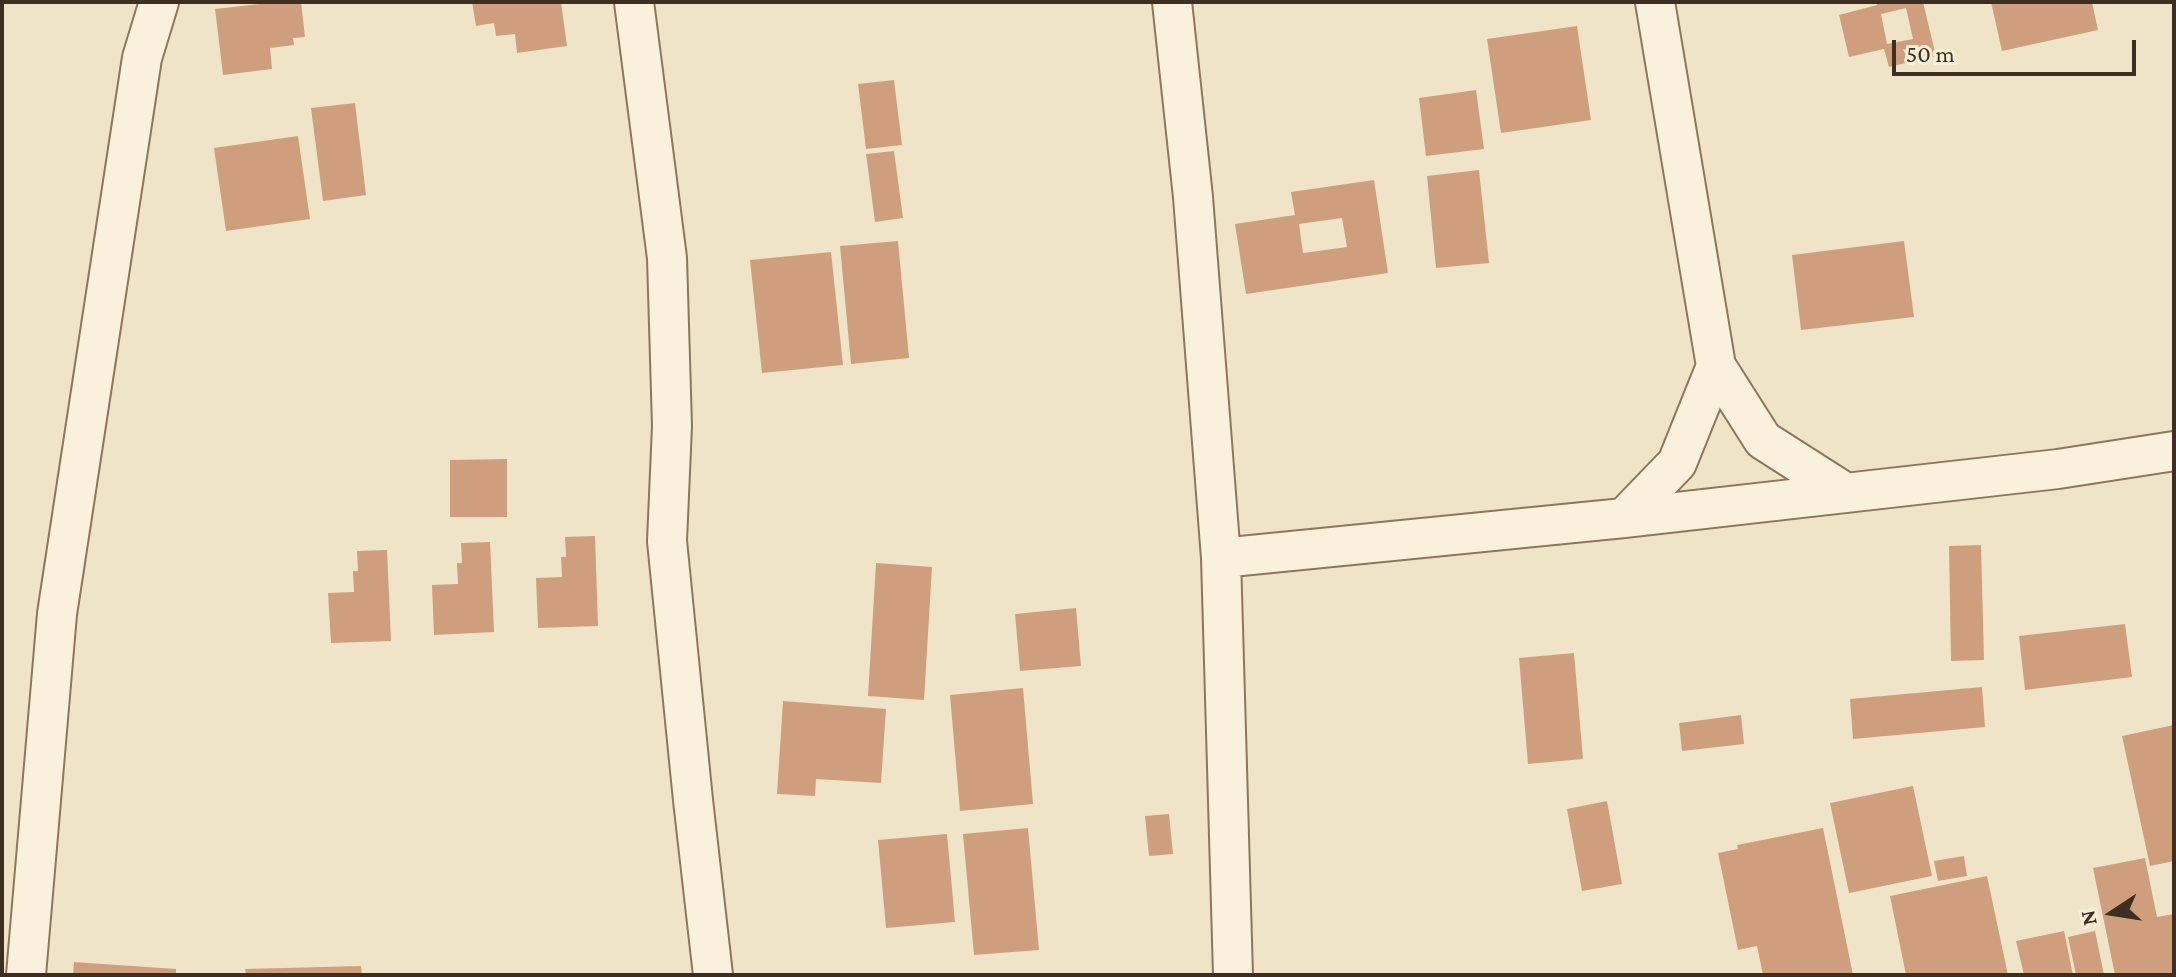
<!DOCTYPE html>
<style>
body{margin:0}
#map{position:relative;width:2176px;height:977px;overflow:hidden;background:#f0e4c8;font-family:"Crimson Pro",serif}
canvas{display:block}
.frame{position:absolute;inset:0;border:4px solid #3d2e20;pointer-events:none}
.north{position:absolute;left:2072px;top:873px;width:80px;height:80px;-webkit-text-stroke:6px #f7eed8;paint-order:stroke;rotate:258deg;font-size:22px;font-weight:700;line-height:32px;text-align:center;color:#3d2e20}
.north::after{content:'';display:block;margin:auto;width:28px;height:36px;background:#3d2e20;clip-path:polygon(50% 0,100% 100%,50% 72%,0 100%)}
.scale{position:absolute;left:1892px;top:40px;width:244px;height:36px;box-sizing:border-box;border:4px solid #3d2e20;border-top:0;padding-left:10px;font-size:24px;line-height:28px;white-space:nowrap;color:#3d2e20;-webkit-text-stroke:6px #f7eed8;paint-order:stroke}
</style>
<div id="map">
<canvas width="2176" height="977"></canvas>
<div class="frame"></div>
<div class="north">N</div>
<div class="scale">50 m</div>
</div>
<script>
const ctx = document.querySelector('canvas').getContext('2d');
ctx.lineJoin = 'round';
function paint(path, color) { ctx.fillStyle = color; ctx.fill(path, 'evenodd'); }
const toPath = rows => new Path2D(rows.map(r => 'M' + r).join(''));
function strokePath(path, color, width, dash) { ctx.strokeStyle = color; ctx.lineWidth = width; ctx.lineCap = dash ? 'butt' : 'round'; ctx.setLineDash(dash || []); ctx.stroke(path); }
paint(toPath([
 [278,2,301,2,305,37,293,38,294,45,270,48,272,69,223,75,215,9],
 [472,2,561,2,567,46,517,53,515,34,496,36,494,23,476,26],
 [1877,2,1923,2,1936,56,1889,67,1884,49,1849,57,1839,15,1877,5],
 [1906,8,1913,39,1887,44,1881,14],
 [1991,2,2092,2,2098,30,2002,51],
 [1577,26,1591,120,1501,133,1487,39],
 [894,80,902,145,866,149,858,84],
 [1476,90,1484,149,1426,156,1419,98],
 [355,103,366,195,323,201,311,108],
 [298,136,310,219,226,231,214,148],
 [894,151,903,218,875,222,866,154],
 [1479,170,1489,263,1436,268,1427,176],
 [1374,180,1388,273,1246,294,1235,224,1295,215,1291,192],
 [1342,218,1347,247,1303,253,1299,224],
 [898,241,909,358,851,364,840,246],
 [1904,241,1914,317,1801,330,1792,255],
 [831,252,843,365,762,373,750,260],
 [507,459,507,517,450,517,450,460],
 [595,536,598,626,538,628,536,578,562,577,561,557,566,557,565,537],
 [490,542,494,632,434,635,432,585,458,584,457,563,462,563,461,543],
 [1981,545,1984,660,1951,661,1949,546],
 [387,550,391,641,331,643,328,593,354,592,353,571,358,571,357,551],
 [876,563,932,567,924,700,868,696],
 [1076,608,1081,666,1020,671,1015,614],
 [2125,624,2132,677,2025,690,2019,636],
 [1574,653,1583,759,1528,764,1519,658],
 [1982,687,1985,727,1853,739,1850,699],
 [1023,688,1033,804,960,811,950,695],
 [783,701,886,709,881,783,816,779,815,796,777,794],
 [1741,715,1744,744,1682,751,1679,723],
 [2174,725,2174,861,2150,866,2122,736],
 [1913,786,1932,876,1849,893,1830,803],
 [1607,801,1622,884,1582,891,1567,809],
 [1169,814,1173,854,1149,856,1145,816],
 [1028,828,1039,950,974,955,963,834],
 [1823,828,1853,975,1763,975,1757,946,1738,950,1718,853,1738,849,1737,845],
 [947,834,955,922,886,928,878,840],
 [1964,856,1967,876,1938,881,1934,861],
 [2145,858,2157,917,2174,914,2174,975,2115,975,2093,868],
 [1987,876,2008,975,1906,975,1890,896],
 [2064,931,2073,975,2024,975,2016,941],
 [2095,931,2104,975,2076,975,2068,937],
 [74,962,176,969,176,975,73,975],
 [361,966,362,975,246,975,245,969]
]), '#cf9f7d');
const minor = toPath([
 [634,2,667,258,672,426,667,541,693,800,713,975],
 [1172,2,1193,197,1221,558,1233,975],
 [1655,2,1716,366,1763,440,1846,493],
 [1624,518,1677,463,1716,366],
 [1221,558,1624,518,2058,469,2174,451],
 [26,975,57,614,142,58,159,2]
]);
strokePath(minor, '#8d765c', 42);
strokePath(minor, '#faf1dc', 38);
</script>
